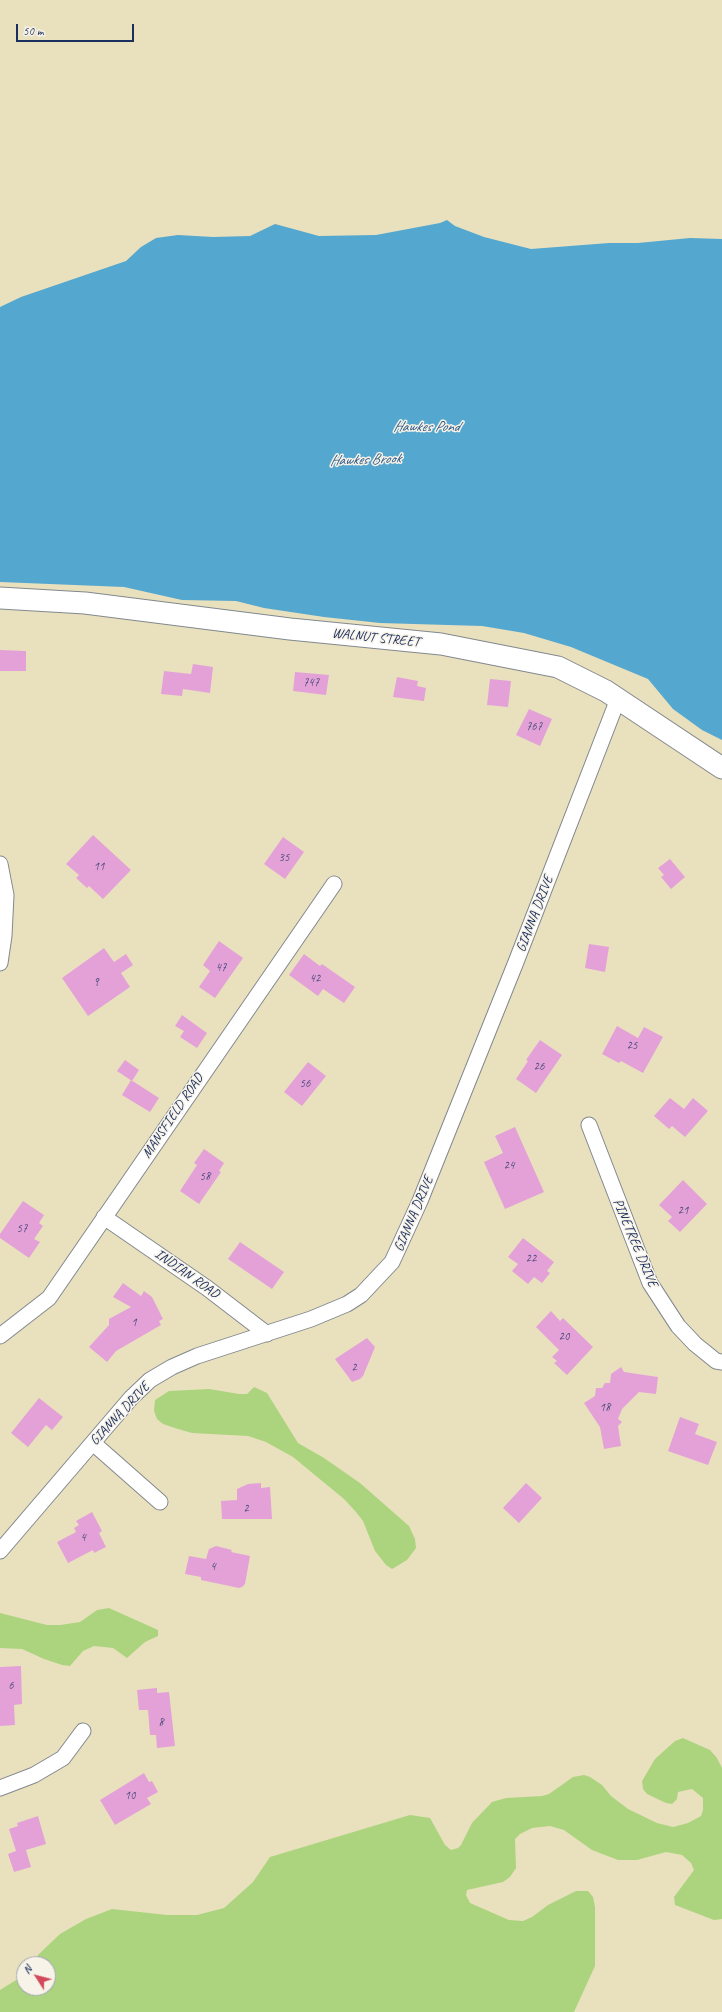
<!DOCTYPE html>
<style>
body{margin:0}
#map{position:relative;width:722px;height:2012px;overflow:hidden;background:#e9e1be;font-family:Caveat,sans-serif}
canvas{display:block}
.north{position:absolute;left:16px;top:1956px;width:40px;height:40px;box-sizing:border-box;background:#f7f3e8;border:1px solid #9fa5b1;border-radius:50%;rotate:306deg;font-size:11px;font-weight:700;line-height:16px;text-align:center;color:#1b2f5e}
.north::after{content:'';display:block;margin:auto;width:14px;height:18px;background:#d1495b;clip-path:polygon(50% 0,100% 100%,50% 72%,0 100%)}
.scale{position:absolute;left:16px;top:24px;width:118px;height:18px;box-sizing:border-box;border:2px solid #1b2f5e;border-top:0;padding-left:5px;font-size:12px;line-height:14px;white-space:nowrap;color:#1b2f5e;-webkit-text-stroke:3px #f7f3e8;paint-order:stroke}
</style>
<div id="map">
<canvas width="722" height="2012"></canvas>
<div class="north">N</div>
<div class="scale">50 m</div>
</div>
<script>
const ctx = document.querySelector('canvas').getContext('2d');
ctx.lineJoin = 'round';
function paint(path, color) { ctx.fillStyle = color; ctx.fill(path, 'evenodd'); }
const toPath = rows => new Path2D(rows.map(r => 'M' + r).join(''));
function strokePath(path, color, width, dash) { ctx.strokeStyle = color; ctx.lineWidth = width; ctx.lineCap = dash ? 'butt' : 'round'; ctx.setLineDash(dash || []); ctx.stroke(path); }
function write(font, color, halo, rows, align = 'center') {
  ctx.font = font + ' Caveat,sans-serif'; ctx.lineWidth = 3; ctx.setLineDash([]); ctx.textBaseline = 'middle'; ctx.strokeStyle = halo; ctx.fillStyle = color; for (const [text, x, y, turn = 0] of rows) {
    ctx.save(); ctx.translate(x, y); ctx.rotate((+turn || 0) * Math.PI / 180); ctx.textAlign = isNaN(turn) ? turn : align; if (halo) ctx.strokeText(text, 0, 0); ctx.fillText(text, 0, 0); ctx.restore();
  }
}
paint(toPath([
 [254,1387,267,1393,298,1443,324,1458,360,1483,409,1526,415,1539,416,1548,407,1560,392,1569,386,1565,375,1551,363,1521,356,1512,344,1499,293,1457,266,1442,248,1436,192,1433,178,1429,163,1424,157,1419,154,1411,155,1400,169,1391,209,1389,239,1394,247,1394],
 [109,1608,158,1630,158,1636,145,1642,127,1658,113,1648,94,1646,83,1651,70,1666,62,1665,44,1659,22,1649,0,1648,0,1613,47,1625,60,1625,80,1622,97,1610],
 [683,1738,710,1750,717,1758,722,1768,722,1919,714,1920,675,1905,674,1897,694,1870,691,1863,682,1855,666,1852,637,1860,618,1860,592,1850,564,1830,550,1826,532,1828,520,1834,515,1839,516,1868,510,1877,503,1882,467,1890,466,1895,470,1903,509,1920,523,1921,532,1917,548,1905,576,1891,588,1891,593,1897,595,1907,595,1966,574,2012,0,2012,0,1990,21,1977,24,1974,24,1988,48,1988,48,1964,31,1964,39,1954,60,1934,86,1919,112,1909,167,1915,197,1915,224,1908,253,1882,270,1857,410,1815,430,1818,445,1845,451,1850,458,1848,461,1845,472,1823,492,1802,506,1798,542,1796,549,1794,573,1777,584,1775,590,1777,602,1785,611,1796,628,1809,657,1823,673,1827,688,1823,701,1816,703,1810,703,1798,692,1789,678,1792,677,1799,672,1804,666,1803,647,1794,643,1789,642,1781,655,1759,675,1741]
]), '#acd47e');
paint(toPath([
 [447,220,455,226,484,237,531,249,609,243,638,243,690,238,722,239,722,740,702,730,673,709,648,679,571,647,524,633,482,626,380,623,324,617,264,608,236,601,182,600,124,587,0,582,0,307,21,297,126,261,141,247,156,238,178,235,213,237,250,236,275,224,319,236,376,235,440,223]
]), '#54a7cf');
paint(toPath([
 [0,650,26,651,26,671,0,671],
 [193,664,213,667,210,693,183,689,182,696,161,694,164,671,191,674],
 [295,672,329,675,326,695,293,691],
 [397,677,418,681,417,686,426,688,424,701,393,697],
 [490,679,511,681,508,707,487,705],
 [529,709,552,719,540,746,516,735],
 [93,835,131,870,103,899,89,886,87,888,76,878,79,875,66,864],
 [283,837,304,852,285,879,264,864],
 [670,859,685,877,671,889,661,877,664,875,658,868],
 [219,941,243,958,215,998,199,987,210,971,203,965],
 [589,944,609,947,605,972,585,968],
 [104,948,114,962,126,954,133,965,121,973,130,987,88,1016,62,978],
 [304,954,320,966,322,964,355,987,344,1003,323,989,318,996,289,975],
 [182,1015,207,1033,197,1048,180,1037,184,1031,175,1026],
 [617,1026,638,1038,644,1027,663,1037,643,1073,621,1061,619,1063,602,1054],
 [540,1040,562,1055,536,1093,516,1079,528,1061,526,1060],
 [125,1060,139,1070,132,1081,117,1071],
 [308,1062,326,1076,302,1106,284,1092],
 [131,1080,159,1098,150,1112,122,1095],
 [670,1098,684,1109,693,1098,708,1111,685,1137,672,1126,669,1129,654,1116],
 [515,1127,544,1192,505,1209,484,1162,503,1153,495,1136],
 [204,1149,224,1163,219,1171,221,1172,199,1204,180,1191,197,1165,194,1163],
 [683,1180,707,1204,680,1232,668,1221,672,1217,659,1205],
 [23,1201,44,1215,39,1223,43,1226,34,1239,40,1242,29,1258,0,1238,0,1234],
 [523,1238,554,1262,547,1271,550,1273,542,1283,534,1277,528,1284,512,1271,518,1264,508,1257],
 [240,1242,284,1272,272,1289,228,1259],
 [123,1283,141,1296,144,1291,152,1297,163,1319,159,1321,161,1325,116,1351,107,1362,89,1347,109,1325,109,1319,131,1307,113,1297],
 [551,1311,560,1321,563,1318,593,1347,567,1375,554,1363,557,1361,552,1357,559,1350,536,1327],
 [367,1338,375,1347,363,1376,360,1379,352,1382,335,1359],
 [621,1367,624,1372,658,1377,656,1394,639,1392,622,1409,618,1419,622,1422,618,1426,621,1446,604,1449,600,1427,584,1403,595,1396,596,1388,602,1388,605,1383,610,1383,611,1374],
 [39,1398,63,1417,52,1430,46,1425,28,1447,11,1433],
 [680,1417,699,1424,695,1434,717,1442,708,1465,668,1451],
 [261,1483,261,1488,270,1487,272,1519,222,1519,221,1501,237,1500,237,1489,248,1484],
 [526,1483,542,1498,519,1523,503,1508],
 [92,1512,102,1531,99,1533,106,1547,94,1553,93,1550,68,1563,57,1542,76,1532,74,1528,79,1525,76,1521],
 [216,1546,232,1550,231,1552,250,1556,245,1584,242,1587,239,1588,201,1580,201,1577,185,1574,189,1556,206,1559,209,1549],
 [21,1666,22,1704,14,1705,15,1725,0,1726,0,1667],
 [157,1688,157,1693,169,1692,175,1746,157,1748,156,1735,150,1735,148,1710,139,1710,137,1690],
 [144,1773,149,1782,152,1781,158,1792,147,1798,151,1804,115,1825,100,1800],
 [38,1816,46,1844,26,1850,31,1867,14,1872,8,1854,16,1851,9,1829,18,1826,17,1823]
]), '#e3a1d8');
const street = toPath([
 [0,864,6,895,4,936,0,963],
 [589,1125,650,1283,678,1326,695,1344,716,1361,722,1362],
 [104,1217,207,1288,267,1334],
 [0,1336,49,1298,334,884],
 [93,1443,160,1502],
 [0,1551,131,1398,150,1380,172,1367,197,1356,311,1319,347,1304,361,1295,392,1262,420,1201,516,962,618,699],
 [0,1788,34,1775,63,1758,83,1731]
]);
const secondary = toPath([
 [0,598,85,603,290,629,441,644,558,667,606,691,722,768]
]);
strokePath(street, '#82888e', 17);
strokePath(secondary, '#82888e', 23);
strokePath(street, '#fff', 15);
strokePath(secondary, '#fff', 21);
write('12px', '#4d4c7c', null, [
 ["747",311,683],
 ["767",534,727],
 ["35",284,858],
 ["11",99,867],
 ["47",221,968],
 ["42",315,979],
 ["9",96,983],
 ["25",632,1046],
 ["26",539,1067],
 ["56",305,1084],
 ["24",509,1166],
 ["58",205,1177],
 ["21",683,1211],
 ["57",22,1229],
 ["22",531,1259],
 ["1",134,1323],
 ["20",564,1337],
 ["2",354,1368],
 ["18",605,1408],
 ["2",246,1509],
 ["4",83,1538],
 ["4",213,1567],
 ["6",11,1686],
 ["8",161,1723],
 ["10",130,1796]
]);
write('14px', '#1b2f5e', '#f7f3e8', [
 ["WALNUT STREET",376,638,6],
 ["GIANNA DRIVE",535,914,-69],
 ["MANSFIELD ROAD",173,1116,-56],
 ["GIANNA DRIVE",414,1214,-67],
 ["PINETREE DRIVE",635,1243,67],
 ["INDIAN ROAD",187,1274,35],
 ["GIANNA DRIVE",120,1414,-47]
]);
write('italic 15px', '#2f5986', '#f7f3e8', [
 ["Hawkes Pond",426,427],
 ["Hawkes Brook",365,460,-2]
]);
</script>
